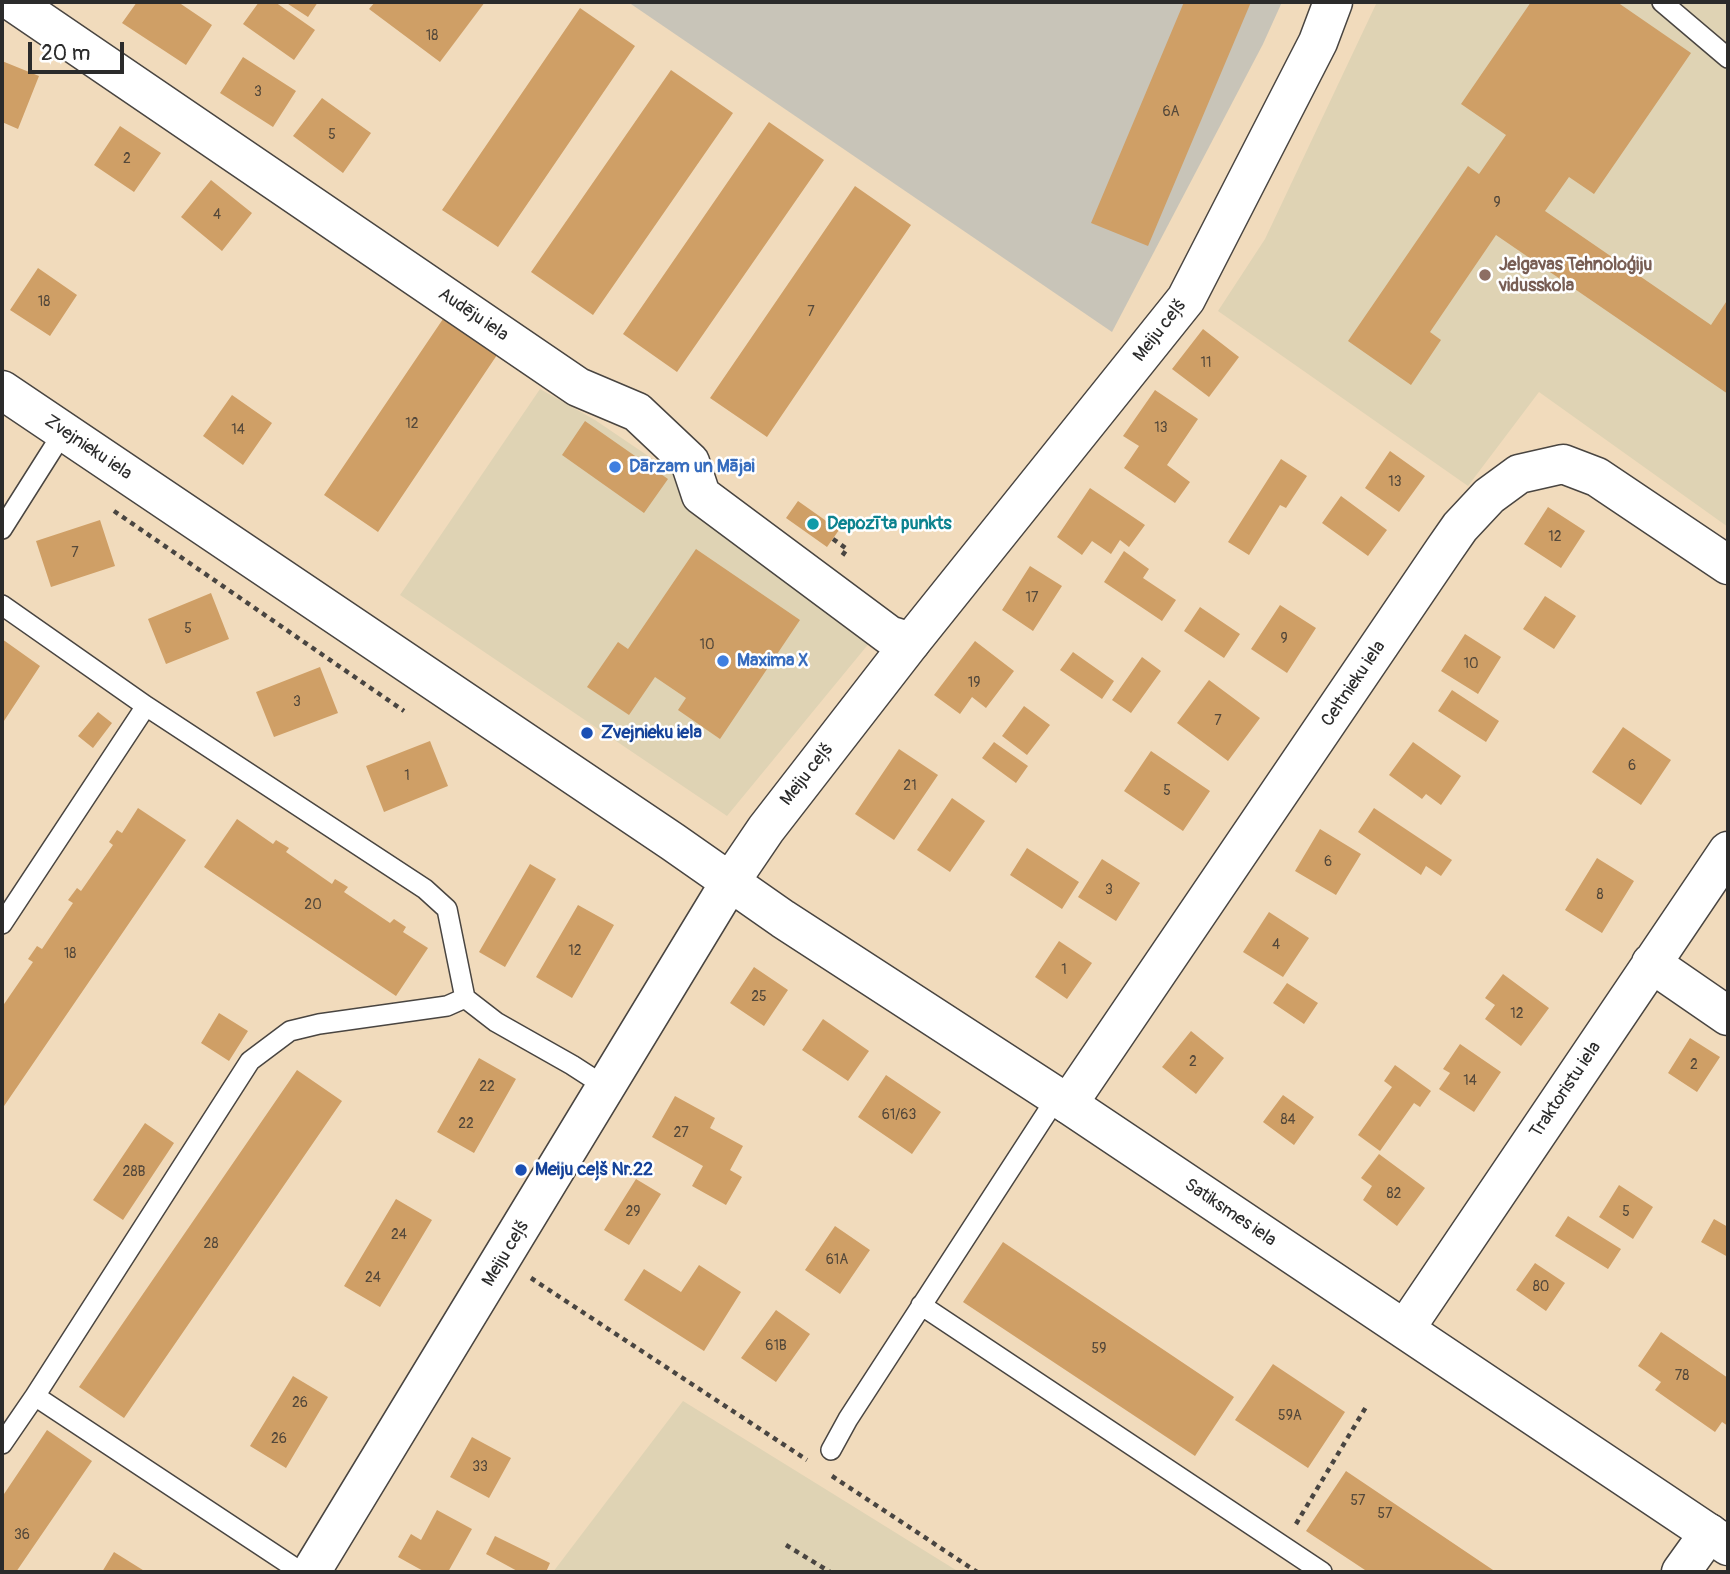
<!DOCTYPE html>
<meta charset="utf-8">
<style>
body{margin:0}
#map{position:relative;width:1730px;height:1574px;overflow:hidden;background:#f1dbbc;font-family:Pangolin,sans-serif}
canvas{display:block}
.frame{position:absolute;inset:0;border:4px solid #2b2b2b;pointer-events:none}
.scale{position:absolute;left:28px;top:42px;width:96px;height:32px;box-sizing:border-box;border:4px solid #2b2b2b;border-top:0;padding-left:9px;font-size:21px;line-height:24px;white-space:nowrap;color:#2b2b2b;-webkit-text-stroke:5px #fff;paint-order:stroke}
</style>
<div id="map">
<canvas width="1730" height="1574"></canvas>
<div class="frame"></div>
<div class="scale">20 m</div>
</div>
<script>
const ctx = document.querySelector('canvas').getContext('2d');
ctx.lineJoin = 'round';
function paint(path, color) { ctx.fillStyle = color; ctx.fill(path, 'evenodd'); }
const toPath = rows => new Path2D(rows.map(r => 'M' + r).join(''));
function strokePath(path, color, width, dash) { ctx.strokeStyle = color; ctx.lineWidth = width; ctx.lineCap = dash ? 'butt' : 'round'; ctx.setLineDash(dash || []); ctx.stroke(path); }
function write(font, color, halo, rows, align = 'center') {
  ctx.font = font + ' Pangolin,sans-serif'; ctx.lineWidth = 5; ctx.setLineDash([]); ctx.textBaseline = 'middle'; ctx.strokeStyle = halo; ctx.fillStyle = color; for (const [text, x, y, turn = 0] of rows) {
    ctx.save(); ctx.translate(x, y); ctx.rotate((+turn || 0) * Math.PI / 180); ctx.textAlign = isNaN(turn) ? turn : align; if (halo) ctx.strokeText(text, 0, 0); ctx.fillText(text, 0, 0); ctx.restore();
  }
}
paint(toPath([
 [1377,2,1728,2,1728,527,1539,392,1468,486,1218,311,1265,239],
 [540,389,595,420,889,619,727,816,400,595],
 [683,1401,822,1487,959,1572,553,1572]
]), '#dfd3b4');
paint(toPath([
 [628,2,1282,2,1263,44,1112,332]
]), '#c8c4b8');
paint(toPath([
 [137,2,178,2,212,25,186,65,122,23],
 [259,2,275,2,315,30,294,60,243,24],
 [285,2,318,2,308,17],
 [375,2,485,2,440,62,369,9],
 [1184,2,1251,2,1148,246,1091,223],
 [1531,2,1617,2,1691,53,1594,194,1569,177,1545,211,1711,325,1728,299,1728,394,1496,235,1430,332,1441,340,1411,385,1348,341,1468,166,1479,174,1506,135,1461,104],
 [580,8,635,46,498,247,442,210],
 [243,57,296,91,273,127,220,93],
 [2,61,39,76,18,129,2,122],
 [671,70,733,113,593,315,531,272],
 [322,98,371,133,343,173,293,136],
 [769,122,824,160,677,372,623,334],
 [120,126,161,153,134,192,94,165],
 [211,180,252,213,222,251,181,217],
 [855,186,911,225,767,437,710,398],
 [38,268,77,295,50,336,10,310],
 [445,316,499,352,378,532,324,495],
 [1203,329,1239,357,1209,397,1172,369],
 [1155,390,1198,419,1167,465,1190,482,1175,503,1124,468,1139,446,1123,436],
 [232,395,272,423,243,465,203,436],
 [585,421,668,479,644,513,562,455],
 [1390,451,1425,476,1399,512,1365,488],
 [1281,459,1307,476,1286,508,1280,505,1249,555,1228,542],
 [1090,488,1145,525,1129,547,1120,540,1111,554,1092,541,1082,555,1057,537],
 [1341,496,1387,530,1368,556,1322,523],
 [798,501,839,530,827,547,786,518],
 [1548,507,1585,531,1561,568,1524,544],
 [100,520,115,566,51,587,36,541],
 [696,549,800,620,720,739,678,710,686,698,655,677,629,715,587,687,618,642,628,649],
 [1124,551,1149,569,1143,578,1176,600,1162,621,1104,582],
 [1030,566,1062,586,1033,631,1002,610],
 [211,593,229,639,166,664,148,619],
 [1545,596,1576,616,1554,649,1523,629],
 [1280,605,1316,628,1287,673,1251,649],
 [1200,607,1240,634,1224,658,1184,631],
 [1465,634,1501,657,1478,694,1441,671],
 [2,639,40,666,2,724],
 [975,641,1014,671,986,708,972,697,960,714,934,695],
 [1073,652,1114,681,1102,699,1060,670],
 [1142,657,1161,671,1131,713,1112,700],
 [320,667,338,713,274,737,256,692],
 [1209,680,1260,718,1228,761,1177,723],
 [1452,690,1499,721,1486,742,1438,711],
 [1024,706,1050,725,1027,755,1002,736],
 [98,712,112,723,93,748,78,736],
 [1623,727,1671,760,1641,805,1592,772],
 [430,741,448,786,384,812,366,766],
 [994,742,1028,766,1016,783,982,758],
 [1413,742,1461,776,1441,805,1426,794,1422,799,1389,775],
 [899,749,938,775,894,840,855,814],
 [1151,751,1210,791,1183,831,1124,791],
 [952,798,985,821,950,872,917,850],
 [138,808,186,840,2,1109,2,1007,33,962,28,959,37,946,42,949,73,903,68,900,77,888,81,891,113,845,109,842,117,830,122,833],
 [1374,808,1452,860,1441,876,1426,866,1421,875,1358,832],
 [237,819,273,844,276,840,289,848,286,852,332,884,335,879,348,887,344,892,390,923,394,919,406,927,403,932,428,948,396,996,204,867],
 [1320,829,1361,854,1336,895,1295,871],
 [1027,848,1079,882,1062,909,1010,875],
 [1597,858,1634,881,1602,933,1565,910],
 [1102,859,1140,883,1116,921,1078,897],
 [530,864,556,879,505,967,479,952],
 [578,905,614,925,572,998,536,977],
 [1269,912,1309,938,1283,977,1243,952],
 [1059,941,1092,963,1067,999,1035,977],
 [754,967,788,990,764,1026,730,1003],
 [1503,974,1549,1008,1521,1046,1485,1019,1495,1005,1485,998],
 [1287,983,1318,1003,1304,1024,1273,1003],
 [219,1013,248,1031,229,1061,201,1043],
 [823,1019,869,1051,848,1081,802,1050],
 [1191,1031,1224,1058,1196,1094,1162,1067],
 [1690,1038,1720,1057,1697,1092,1668,1073],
 [1460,1044,1501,1072,1474,1112,1439,1089,1450,1073,1443,1069],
 [479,1058,516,1079,474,1153,437,1132],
 [1395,1065,1431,1091,1420,1107,1414,1103,1380,1151,1358,1135,1392,1087,1384,1081],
 [297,1070,342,1101,124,1418,79,1387],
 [886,1075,941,1112,912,1154,858,1117],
 [1283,1095,1314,1117,1294,1145,1263,1122],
 [675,1096,715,1118,710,1128,743,1146,730,1170,742,1177,726,1205,692,1186,703,1166,652,1137],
 [145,1123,174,1143,123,1220,93,1200],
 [1379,1154,1425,1188,1397,1226,1363,1200,1372,1186,1361,1178],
 [636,1179,661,1194,629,1245,604,1230],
 [1619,1185,1653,1207,1633,1239,1599,1217],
 [396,1199,432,1220,380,1307,344,1286],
 [1568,1216,1621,1249,1608,1269,1555,1236],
 [1714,1219,1728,1227,1728,1257,1701,1242],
 [835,1226,870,1250,840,1294,805,1270],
 [1003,1242,1234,1397,1195,1456,963,1302],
 [1535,1263,1565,1283,1546,1311,1516,1290],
 [699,1265,741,1292,704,1351,624,1300,644,1269,681,1292],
 [776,1310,810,1334,776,1382,741,1358],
 [1661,1332,1728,1378,1728,1426,1722,1422,1715,1432,1655,1390,1661,1382,1638,1366],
 [1273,1364,1345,1412,1308,1468,1235,1420],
 [293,1376,328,1397,286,1468,250,1446],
 [47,1430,92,1461,16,1572,2,1572,2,1497],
 [472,1437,511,1458,489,1498,450,1477],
 [1346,1471,1496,1572,1368,1572,1306,1531],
 [437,1510,472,1529,448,1572,425,1572,398,1557,411,1534,421,1540],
 [495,1536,550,1563,546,1572,519,1572,486,1554],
 [114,1552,146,1572,102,1572]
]), '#cf9f66');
const lane = toPath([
 [1662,2,1728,58],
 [2,529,64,431],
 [2,605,146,706,425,889,447,909,465,998],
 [2,924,146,706],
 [921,1305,1322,1572],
 [35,1396,301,1572],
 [2,1444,35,1396,250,1061,290,1031,319,1024,447,1006,465,998,496,1022,572,1065,606,1087],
 [831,1450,848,1419,1057,1097]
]);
const street = toPath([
 [13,2,578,387,637,412,690,462,701,495,889,635,911,642],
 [1651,963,1728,1016],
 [1068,1104,1444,550,1460,527,1489,496,1519,474,1563,464,1597,477,1728,565],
 [1405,1329,1728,851],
 [1681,1572,1709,1533]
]);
const secondary = toPath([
 [2,390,673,842,783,919,1068,1104,1728,1546],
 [311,1572,730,882,766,829,911,642,1186,299,1318,42,1333,2]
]);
strokePath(lane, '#494541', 22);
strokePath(street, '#494541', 41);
strokePath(secondary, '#494541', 41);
strokePath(toPath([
 [114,511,404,711],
 [833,539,847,549,842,556],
 [531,1278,807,1460],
 [832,1476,977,1572],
 [1296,1524,1366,1407],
 [786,1545,830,1572]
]), '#494541', 4.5, [5, 5]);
strokePath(lane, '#fff', 19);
strokePath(street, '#fff', 38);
strokePath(secondary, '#fff', 38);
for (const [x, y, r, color] of [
 [1485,275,7,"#8d6e63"],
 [615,467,7,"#3f7fe0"],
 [813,524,7,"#0f9aa8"],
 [723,661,7,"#3f7fe0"],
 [587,733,7,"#1a4fb4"],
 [521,1170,7,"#1a4fb4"]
]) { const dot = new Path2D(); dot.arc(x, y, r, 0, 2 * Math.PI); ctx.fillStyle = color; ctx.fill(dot); strokePath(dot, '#fff', 2.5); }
write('14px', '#54483a', null, [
 ["18",432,36],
 ["3",258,92],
 ["6A",1171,112],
 ["5",332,135],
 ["2",127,159],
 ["9",1497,203],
 ["4",217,215],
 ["18",44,302],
 ["7",811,312],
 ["11",1206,363],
 ["12",412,424],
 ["13",1161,428],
 ["14",238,430],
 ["13",1395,482],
 ["12",1555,537],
 ["7",75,553],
 ["17",1032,598],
 ["5",188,629],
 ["9",1284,639],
 ["10",707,645],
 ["10",1471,664],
 ["19",974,683],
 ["3",297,702],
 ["7",1218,721],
 ["6",1632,766],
 ["1",407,776],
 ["21",910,786],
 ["5",1167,791],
 ["6",1328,862],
 ["3",1109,890],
 ["8",1600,895],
 ["20",313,905],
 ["4",1276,945],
 ["12",575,951],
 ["18",70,954],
 ["1",1064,970],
 ["25",759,997],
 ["12",1517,1014],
 ["2",1193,1062],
 ["2",1694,1065],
 ["14",1470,1081],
 ["22",487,1087],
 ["61/63",899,1115],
 ["84",1288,1120],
 ["22",466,1124],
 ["27",681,1133],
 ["28B",134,1172],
 ["82",1394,1194],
 ["29",633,1212],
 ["5",1626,1212],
 ["24",399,1235],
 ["28",211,1244],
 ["61A",837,1260],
 ["24",373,1278],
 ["80",1541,1287],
 ["61B",776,1346],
 ["59",1099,1349],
 ["78",1682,1376],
 ["26",300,1403],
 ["59A",1290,1416],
 ["26",279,1439],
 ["33",480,1467],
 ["57",1358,1501],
 ["57",1385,1514],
 ["36",22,1535]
]);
write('bold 18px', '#785e54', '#fff', [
 ["Jelgavas Tehnoloģiju",1499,265],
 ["vidusskola",1499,286]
], 'left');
write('18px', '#2b2b2b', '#fff', [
 ["Audēju iela",473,315,34],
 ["Meiju ceļš",1160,331,-52],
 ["Zvejnieku iela",88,448,34],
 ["Celtnieku iela",1354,684,-56],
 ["Meiju ceļš",807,775,-52],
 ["Traktoristu iela",1566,1090,-56],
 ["Satiksmes iela",1230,1213,34],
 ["Meiju ceļš",506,1254,-59]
]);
write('bold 18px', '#366cbe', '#fff', [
 ["Dārzam un Mājai",629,467],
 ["Maxima X",737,661]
], 'left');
write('bold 18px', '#0d838f', '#fff', [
 ["Depozīta punkts",827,524]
], 'left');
write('bold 18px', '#164399', '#fff', [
 ["Zvejnieku iela",601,733],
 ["Meiju ceļš Nr.22",535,1170]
], 'left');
</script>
